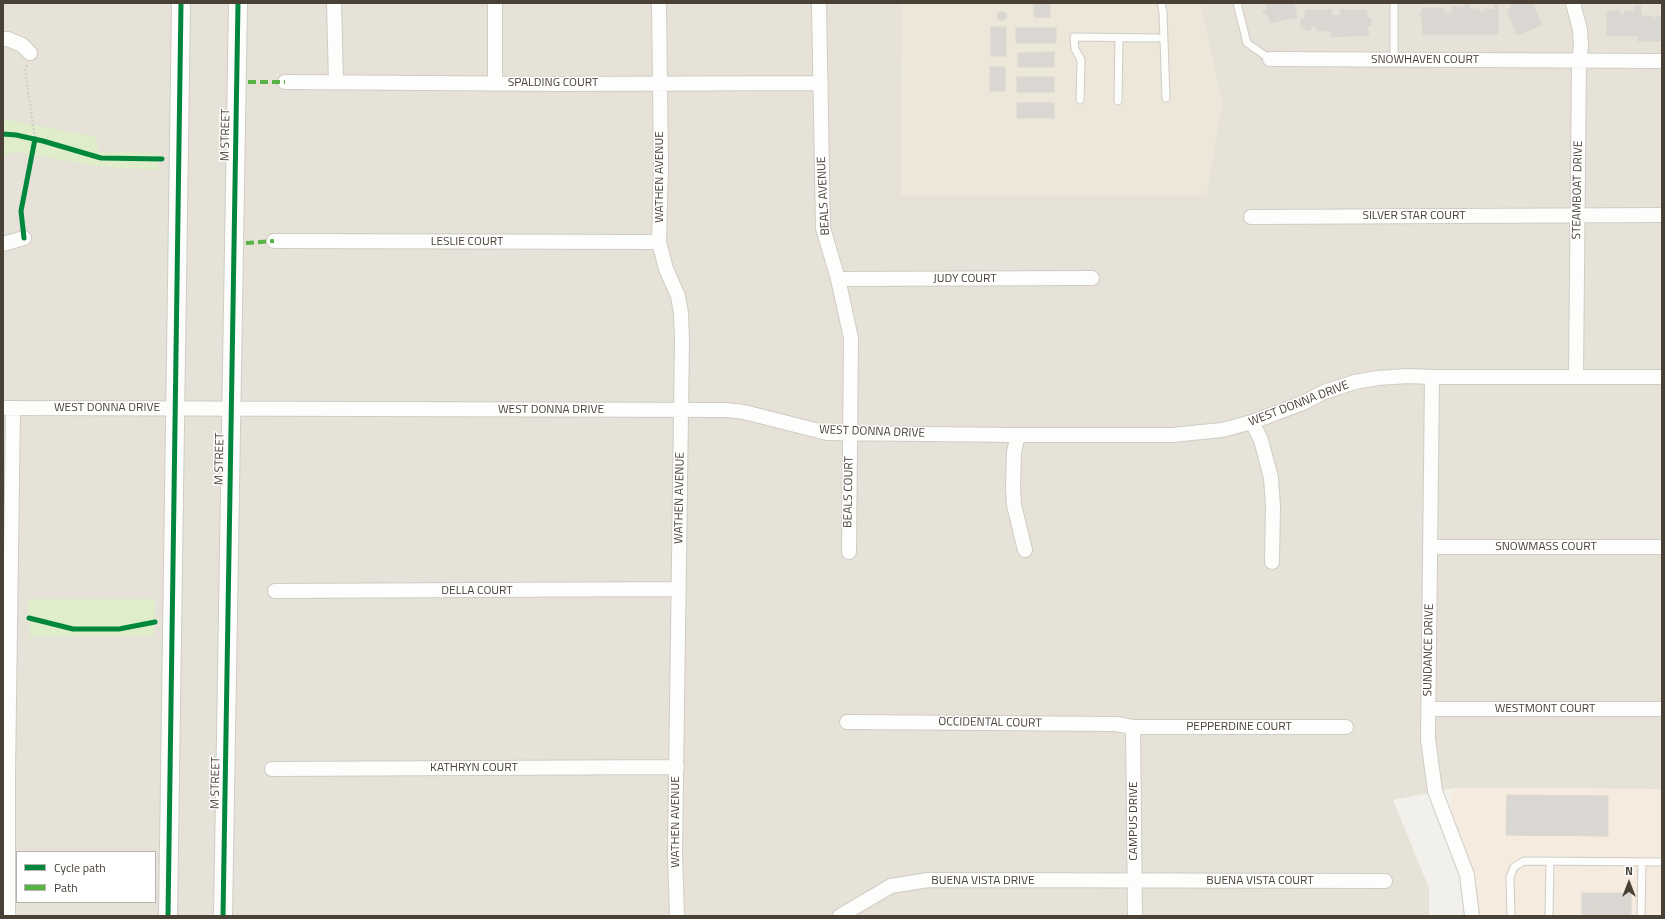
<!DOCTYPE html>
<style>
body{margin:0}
#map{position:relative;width:1665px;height:919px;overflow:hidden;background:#f2f0eb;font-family:"Titillium Web",sans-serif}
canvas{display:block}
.frame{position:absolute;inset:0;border:4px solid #494136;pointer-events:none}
.legend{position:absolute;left:16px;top:851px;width:140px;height:52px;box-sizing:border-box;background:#fff;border:1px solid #b6b3af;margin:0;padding:5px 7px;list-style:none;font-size:12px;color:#494136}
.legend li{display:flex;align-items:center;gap:8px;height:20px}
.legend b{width:20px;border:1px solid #b6b3af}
.north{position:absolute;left:1609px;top:863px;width:40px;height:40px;-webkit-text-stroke:3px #fff;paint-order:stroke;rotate:0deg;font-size:11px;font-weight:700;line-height:16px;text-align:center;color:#494136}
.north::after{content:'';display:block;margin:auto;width:14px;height:18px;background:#494136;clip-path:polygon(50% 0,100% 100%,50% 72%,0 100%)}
</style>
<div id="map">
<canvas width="1665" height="919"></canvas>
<div class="frame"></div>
<ul class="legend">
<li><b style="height:5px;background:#00873e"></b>Cycle path</li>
<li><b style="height:5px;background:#57b346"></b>Path</li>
</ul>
<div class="north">N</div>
</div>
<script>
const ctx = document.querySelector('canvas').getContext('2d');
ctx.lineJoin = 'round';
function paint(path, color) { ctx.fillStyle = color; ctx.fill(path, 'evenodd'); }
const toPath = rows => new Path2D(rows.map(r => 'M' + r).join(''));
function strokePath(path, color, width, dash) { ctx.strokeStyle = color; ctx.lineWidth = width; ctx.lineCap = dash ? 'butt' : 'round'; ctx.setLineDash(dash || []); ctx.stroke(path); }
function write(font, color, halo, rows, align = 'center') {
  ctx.font = font + ' "Titillium Web",sans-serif'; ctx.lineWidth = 3; ctx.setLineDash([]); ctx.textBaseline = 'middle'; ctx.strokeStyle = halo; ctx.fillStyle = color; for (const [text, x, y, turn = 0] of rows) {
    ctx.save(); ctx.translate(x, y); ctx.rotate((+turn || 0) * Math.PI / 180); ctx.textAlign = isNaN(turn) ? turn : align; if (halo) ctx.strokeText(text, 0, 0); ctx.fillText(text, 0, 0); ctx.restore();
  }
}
paint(toPath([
 [3,3,902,3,901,196,1222,104,1200,3,1662,3,1662,789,1454,788,1393,800,1429,888,1429,916,3,916],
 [17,852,155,852,155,902,17,902]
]), '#e6e2d8');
paint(toPath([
 [1454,788,1662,789,1662,916,1468,916,1467,900,1445,826]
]), '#f5ebde');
paint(toPath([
 [902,3,1200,3,1222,104,1207,196,901,196]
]), '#ede7da');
paint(toPath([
 [3,119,96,137,98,152,159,153,158,170,96,166,16,152,3,155],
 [28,599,155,599,154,636,30,637]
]), '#e0edca');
const building = toPath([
 [1034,3,1050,3,1050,17,1034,17,1034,3],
 [1265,3,1294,3,1297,17,1270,23,1267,13,1264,14,1263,11,1267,10,1265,3],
 [1510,3,1533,3,1541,25,1517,35,1507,10,1512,7,1510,3],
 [1466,4,1469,4,1469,9,1480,9,1480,13,1484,13,1484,9,1494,10,1494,4,1498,4,1498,34,1422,34,1423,19,1420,16,1423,8,1444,8,1444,13,1452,13,1452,7,1466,7,1466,4],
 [1635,6,1641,6,1641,16,1652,16,1652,20,1656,20,1656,16,1662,16,1662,41,1638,41,1638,36,1607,36,1607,11,1620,11,1620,15,1625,15,1625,11,1635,11,1635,6],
 [1305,10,1332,10,1332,16,1340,16,1340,10,1367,10,1367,18,1371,18,1371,26,1367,26,1369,35,1331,37,1331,31,1317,31,1317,26,1311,26,1311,30,1305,31,1305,28,1301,28,1301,19,1305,19,1305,10],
 '997.5 16a4.5 4.5 0 1 1 9 0a4.5 4.5 0 1 1-9 0Z',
 [991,27,1006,27,1006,56,991,56,991,27],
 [1016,28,1056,28,1056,43,1016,43,1016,28],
 [1054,52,1054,67,1018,67,1018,53,1054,52],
 [990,67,1005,67,1005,91,990,91,990,67],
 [1017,77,1054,77,1054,92,1017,92,1017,77],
 [1017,103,1054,103,1054,118,1017,118,1017,103],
 [1507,795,1608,796,1608,836,1506,835,1507,795],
 [1582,893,1598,893,1598,905,1593,905,1593,916,1582,916,1582,893],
 [1598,893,1631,893,1631,916,1593,916,1593,905,1598,905,1598,893]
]);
paint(building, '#dad7d2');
strokePath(building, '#dbd7d1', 1);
const service = toPath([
 [1161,3,1163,12,1166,98],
 [1237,3,1247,43,1270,59],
 [1394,3,1394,60],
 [1080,100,1081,60,1075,49,1074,37,1164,38],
 [1118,101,1119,38],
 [1511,916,1510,877,1514,867,1524,861,1662,862],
 [1549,916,1550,861],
 [1641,916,1642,862]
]);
const minor = toPath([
 [334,3,336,82],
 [495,3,495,83],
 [659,3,661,166,659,242,666,269,678,296,681,313,682,340,675,853,677,916],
 [819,3,823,228,838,279,851,338,849,552],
 [1573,3,1580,30,1581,46,1579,61,1576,377],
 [3,39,8,39,22,45,30,53],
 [1270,59,1662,61],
 [285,82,563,84,821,83],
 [1251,217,1662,215],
 [274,241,659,242],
 [3,244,24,238],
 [838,279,1092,278],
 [1432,377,1428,739,1435,791,1467,875,1472,916],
 [3,408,726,410,744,412,827,433,1018,435,1172,435,1222,430,1252,422,1303,403,1324,392,1355,382,1377,378,1409,376,1432,377,1662,377],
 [1252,422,1261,440,1271,478,1273,506,1272,562],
 [1018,435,1014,452,1013,488,1014,505,1025,550],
 [1430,547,1662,547],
 [275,591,679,589],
 [1429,709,1662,709],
 [847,722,1116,724,1133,727,1346,727],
 [1133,727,1135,916],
 [272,769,677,767],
 [8,916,8,775,13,408],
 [840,916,891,886,928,880,1385,881]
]);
const tertiary = toPath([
 [168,916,181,3],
 [223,916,238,3]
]);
strokePath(service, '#cfccc7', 9);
strokePath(minor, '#cfccc7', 16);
strokePath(tertiary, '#cfccc7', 20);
strokePath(toPath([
 [27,65,25,70,35,139]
]), '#d2d0ca', 2.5, [2, 2]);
strokePath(service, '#fdfdfc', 7);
strokePath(minor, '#fdfdfc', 14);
strokePath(tertiary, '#fdfdfc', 18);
strokePath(toPath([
 [248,82,285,82],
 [246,243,274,241]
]), '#57b346', 4, [8, 4]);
strokePath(toPath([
 [3,134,16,135,43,141,101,158,162,159],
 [24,238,21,211,35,139],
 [29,618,73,629,119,629,155,622],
 [168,916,181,3],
 [223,916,238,3]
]), '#00873e', 5);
write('12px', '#494136', '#fff', [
 ["SNOWHAVEN COURT",1425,60],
 ["SPALDING COURT",553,83],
 ["M STREET",226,135,-89],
 ["WATHEN AVENUE",660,177,-90],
 ["STEAMBOAT DRIVE",1578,190,-89],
 ["BEALS AVENUE",824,196,-93],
 ["SILVER STAR COURT",1414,216],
 ["LESLIE COURT",467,242],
 ["JUDY COURT",965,279],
 ["WEST DONNA DRIVE",1299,404,-21],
 ["WEST DONNA DRIVE",107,408],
 ["WEST DONNA DRIVE",551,410],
 ["WEST DONNA DRIVE",872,432,2],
 ["M STREET",220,459,-89],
 ["BEALS COURT",849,492,-89],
 ["WATHEN AVENUE",680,498,-89],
 ["SNOWMASS COURT",1546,547],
 ["DELLA COURT",477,591],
 ["SUNDANCE DRIVE",1429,650,-89],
 ["WESTMONT COURT",1545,709],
 ["OCCIDENTAL COURT",990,723,1],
 ["PEPPERDINE COURT",1239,727],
 ["KATHRYN COURT",474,768],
 ["M STREET",216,783,-89],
 ["CAMPUS DRIVE",1134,821,-90],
 ["WATHEN AVENUE",676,822,-90],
 ["BUENA VISTA DRIVE",983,881],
 ["BUENA VISTA COURT",1260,881]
]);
</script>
